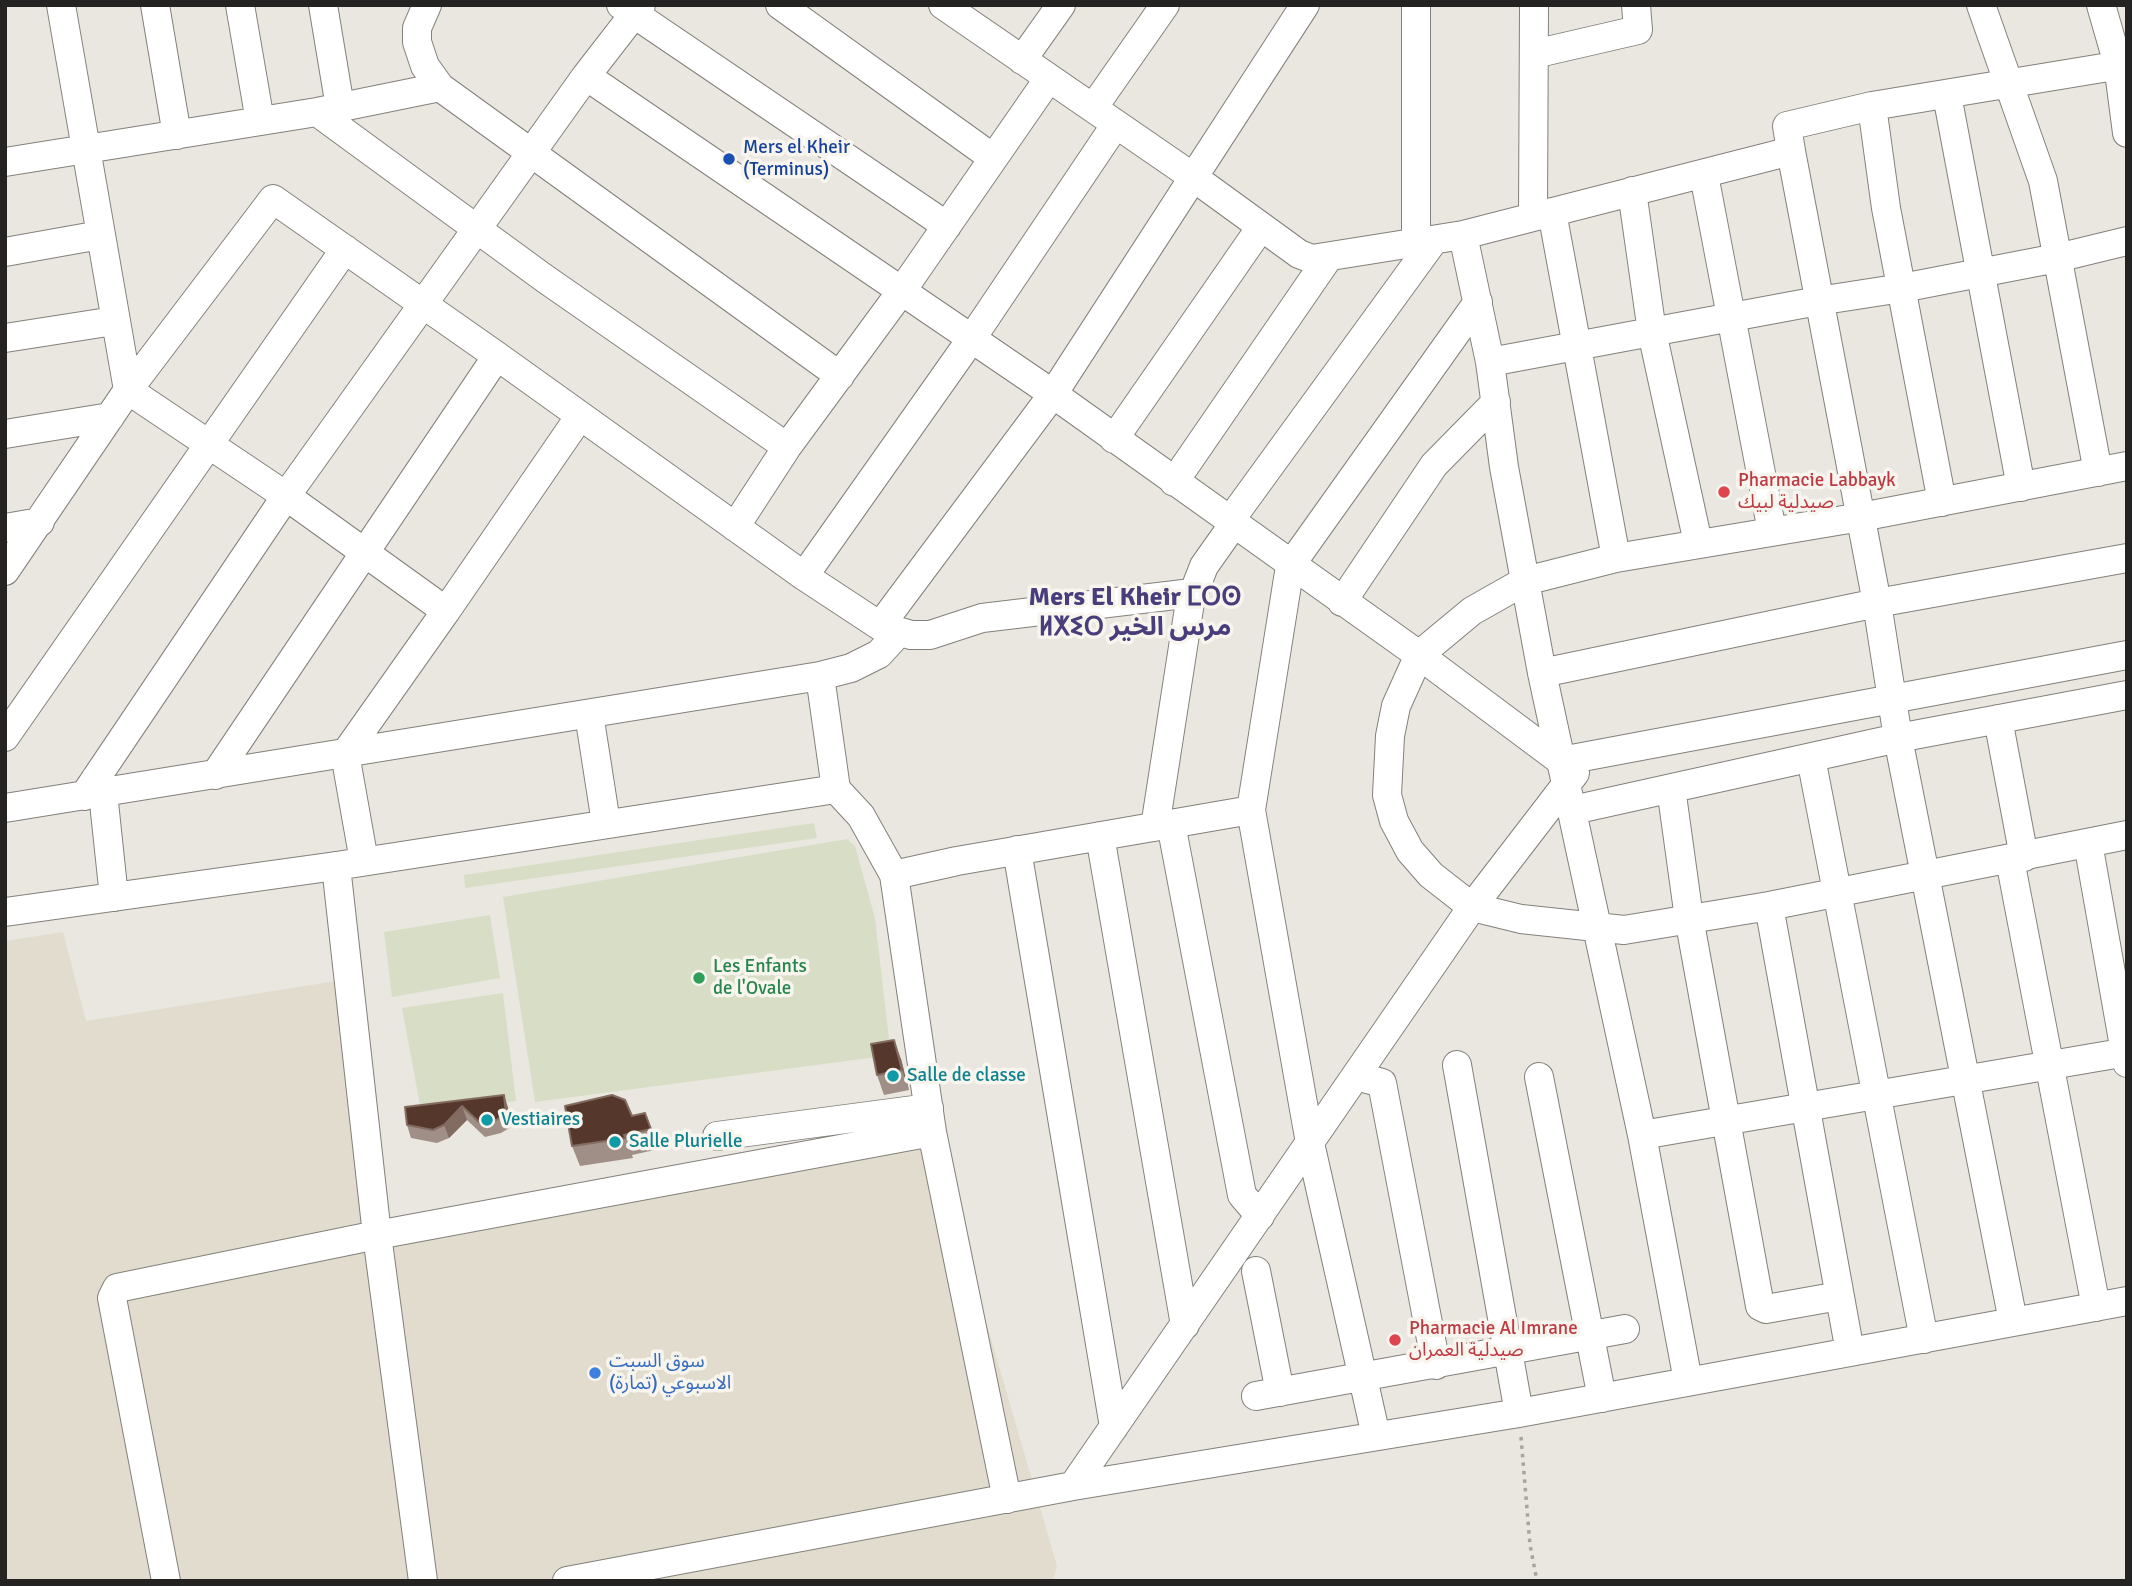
<!DOCTYPE html>
<meta charset="utf-8">
<style>
body{margin:0}
#map{position:relative;width:2132px;height:1586px;overflow:hidden;background:#eae7e0;font-family:Signika,sans-serif}
canvas{display:block}
.frame{position:absolute;inset:0;border:7px solid #242321;pointer-events:none}
</style>
<div id="map">
<canvas width="2132" height="1586"></canvas>
<div class="frame"></div>
</div>
<script>
const ctx = document.querySelector('canvas').getContext('2d');
ctx.lineJoin = 'round';
function paint(path, color) { ctx.fillStyle = color; ctx.fill(path, 'evenodd'); }
const toPath = rows => new Path2D(rows.map(r => 'M' + r).join(''));
function strokePath(path, color, width, dash) { ctx.strokeStyle = color; ctx.lineWidth = width; ctx.lineCap = dash ? 'butt' : 'round'; ctx.setLineDash(dash || []); ctx.stroke(path); }
function write(font, color, halo, rows, align = 'center') {
  ctx.font = font + ' Signika,"Noto Sans Arabic","Noto Sans Tifinagh",sans-serif'; ctx.lineWidth = 7; ctx.setLineDash([]); ctx.textBaseline = 'middle'; ctx.strokeStyle = halo; ctx.fillStyle = color; for (const [text, x, y, turn = 0] of rows) {
    ctx.save(); ctx.translate(x, y); ctx.rotate((+turn || 0) * Math.PI / 180); ctx.textAlign = isNaN(turn) ? turn : align; if (halo) ctx.strokeText(text, 0, 0); ctx.fillText(text, 0, 0); ctx.restore();
  }
}
paint(toPath([
 [63,932,86,1021,336,981,372,1222,929,1125,1057,1566,1053,1581,5,1581,5,941]
]), '#e1dcce');
paint(toPath([
 [814,823,817,838,465,888,464,875],
 [847,839,855,846,875,918,889,1039,877,1057,535,1102,503,897],
 [490,915,500,978,392,997,384,932],
 [503,993,516,1101,422,1116,402,1008]
]), '#d8dec5');
const minor = toPath([
 [61,5,128,390,286,496,446,611,580,416],
 [155,5,177,135],
 [240,5,260,121],
 [323,5,340,107],
 [427,5,417,28,417,42,425,66,440,87,840,376],
 [621,5,947,226],
 [780,5,993,158],
 [943,5,1193,177,1299,254,1312,259,1463,235,1791,151,1787,126,1872,106,2127,64],
 [1981,5,2043,181,2098,472],
 [2101,5,2118,64,2127,133],
 [1534,54,1638,30,1636,5],
 [1022,60,1061,5],
 [586,76,1053,394,1419,655,1561,761,2127,655],
 [1947,95,2021,487],
 [1872,106,1886,208,1942,502],
 [1093,108,1165,5],
 [317,112,544,278,787,447],
 [1791,151,1877,603,1898,738,2013,1321],
 [5,162,317,112,440,87],
 [1704,175,1772,531],
 [1632,191,1652,332,1698,543],
 [1552,212,1616,558],
 [1533,217,1534,5],
 [1463,235,1490,362,1504,467,1542,673,1642,1135,1688,1381],
 [1416,242,1416,5],
 [5,252,100,235],
 [5,338,114,321],
 [1490,362,1818,301,1902,288,2057,258,2127,241],
 [5,434,110,417],
 [1114,439,1261,227],
 [2127,466,1861,517,1616,558,1525,581,1472,611,1419,655,1396,706,1390,736,1387,795,1394,821,1410,851,1431,875,1472,907,1521,919,1624,930,1769,906,2127,835],
 [1174,482,1328,258],
 [1229,522,1434,240],
 [735,527,787,447,903,289,1049,78],
 [5,528,40,522],
 [5,571,128,390,273,199,497,356,804,576,880,626,911,635,930,635,982,618,1192,593],
 [804,576,972,338,1116,124],
 [1342,602,1434,465,1496,402],
 [880,626,1053,394,1305,5],
 [1542,673,1877,603,2127,558],
 [820,676,836,789],
 [589,714,606,823],
 [1998,719,2024,857],
 [5,737,345,249],
 [1811,758,1924,1339],
 [215,775,497,356],
 [96,778,103,793,114,897],
 [1671,788,1689,918,1760,1306,1766,1309,1839,1296],
 [84,796,286,496,586,76,641,5],
 [5,808,820,676,851,668,879,654,899,632],
 [1573,810,1898,738,2127,695],
 [1171,824,1242,1195,1260,1216],
 [1155,827,1190,602,1204,566,1233,525],
 [1100,836,1185,1325],
 [2088,843,2127,1063],
 [1017,850,1114,1427],
 [2010,860,2096,1307],
 [364,861,345,754,446,611],
 [336,866,377,1235,423,1581],
 [894,875,957,861,1251,810],
 [1769,906,1850,1352],
 [5,912,336,866,836,789,861,816,894,875,932,1132,1007,1499],
 [1457,1065,1519,1413],
 [1356,1076,1382,1083,1436,1365],
 [1539,1077,1602,1398],
 [1642,1135,2127,1052],
 [717,1136,929,1108],
 [1256,1271,1280,1392],
 [1256,1396,1625,1329],
 [1376,1436,1310,1143,1251,810,1290,566,1478,302],
 [1073,1486,1472,907,1575,773],
 [166,1581,112,1298,117,1288,377,1235,932,1132],
 [567,1581,1073,1486,1519,1413,2127,1301]
]);
strokePath(minor, '#83817b', 30);
strokePath(toPath([
 [1521,1437,1530,1545,1537,1581]
]), '#a6a49f', 3.5, [3.5, 5]);
strokePath(minor, '#fff', 28);
paint(toPath([
 [901,1059,909,1090,884,1095,877,1075],
 [504,1095,508,1108,511,1127,501,1133,485,1137,467,1120,449,1138,437,1143,411,1138,407,1125,405,1107],
 [645,1113,659,1149,632,1155,633,1158,580,1166,572,1146,632,1116]
]), '#a08f86');
paint(toPath([
 [894,1040,901,1059,909,1090,902,1070],
 [504,1095,508,1108,511,1127,506,1114],
 [462,1106,467,1120,449,1138,444,1125]
]), '#826c61');
const building = toPath([
 [894,1040,902,1070,877,1075,871,1044,894,1040],
 [504,1095,506,1114,496,1120,481,1124,462,1106,444,1125,433,1130,407,1125,405,1107,504,1095],
 [612,1095,625,1100,632,1116,645,1113,651,1129,624,1135,626,1138,572,1146,565,1106,612,1095]
]);
paint(building, '#56372b');
strokePath(building, '#826c61', 2);
for (const [x, y, r, color] of [
 [729,159,7,"#1a4fb4"],
 [1724,492,7,"#e0444e"],
 [699,978,7,"#2e9e5b"],
 [893,1076,7,"#0f9aa8"],
 [487,1120,7,"#0f9aa8"],
 [615,1142,7,"#0f9aa8"],
 [1395,1340,7,"#e0444e"],
 [595,1373,7,"#3f7fe0"]
]) { const dot = new Path2D(); dot.arc(x, y, r, 0, 2 * Math.PI); ctx.fillStyle = color; ctx.fill(dot); strokePath(dot, '#f7f5ee', 2.5); }
write('19px', '#164399', '#f7f5ee', [
 ["Mers el Kheir",743,148],
 ["(Terminus)",743,170]
], 'left');
write('19px', '#be3a42', '#f7f5ee', [
 ["Pharmacie Labbayk",1738,481],
 ["صيدلية لبيك",1738,503],
 ["Pharmacie Al Imrane",1409,1329],
 ["صيدلية العمران",1409,1351]
], 'left');
write('19px', '#27864d', '#f7f5ee', [
 ["Les Enfants",713,967],
 ["de l'Ovale",713,989]
], 'left');
write('19px', '#0d838f', '#f7f5ee', [
 ["Salle de classe",907,1076],
 ["Vestiaires",501,1120],
 ["Salle Plurielle",629,1142]
], 'left');
write('19px', '#366cbe', '#f7f5ee', [
 ["سوق السبت",609,1362],
 ["الاسبوعي (تمارة)",609,1384]
], 'left');
write('bold 26px', '#493e7b', '#f7f5ee', [
 ["Mers El Kheir ⵎⵔⵙ",1135,598],
 ["ⵍⵅⵉⵔ مرس الخير",1135,628]
]);
</script>
